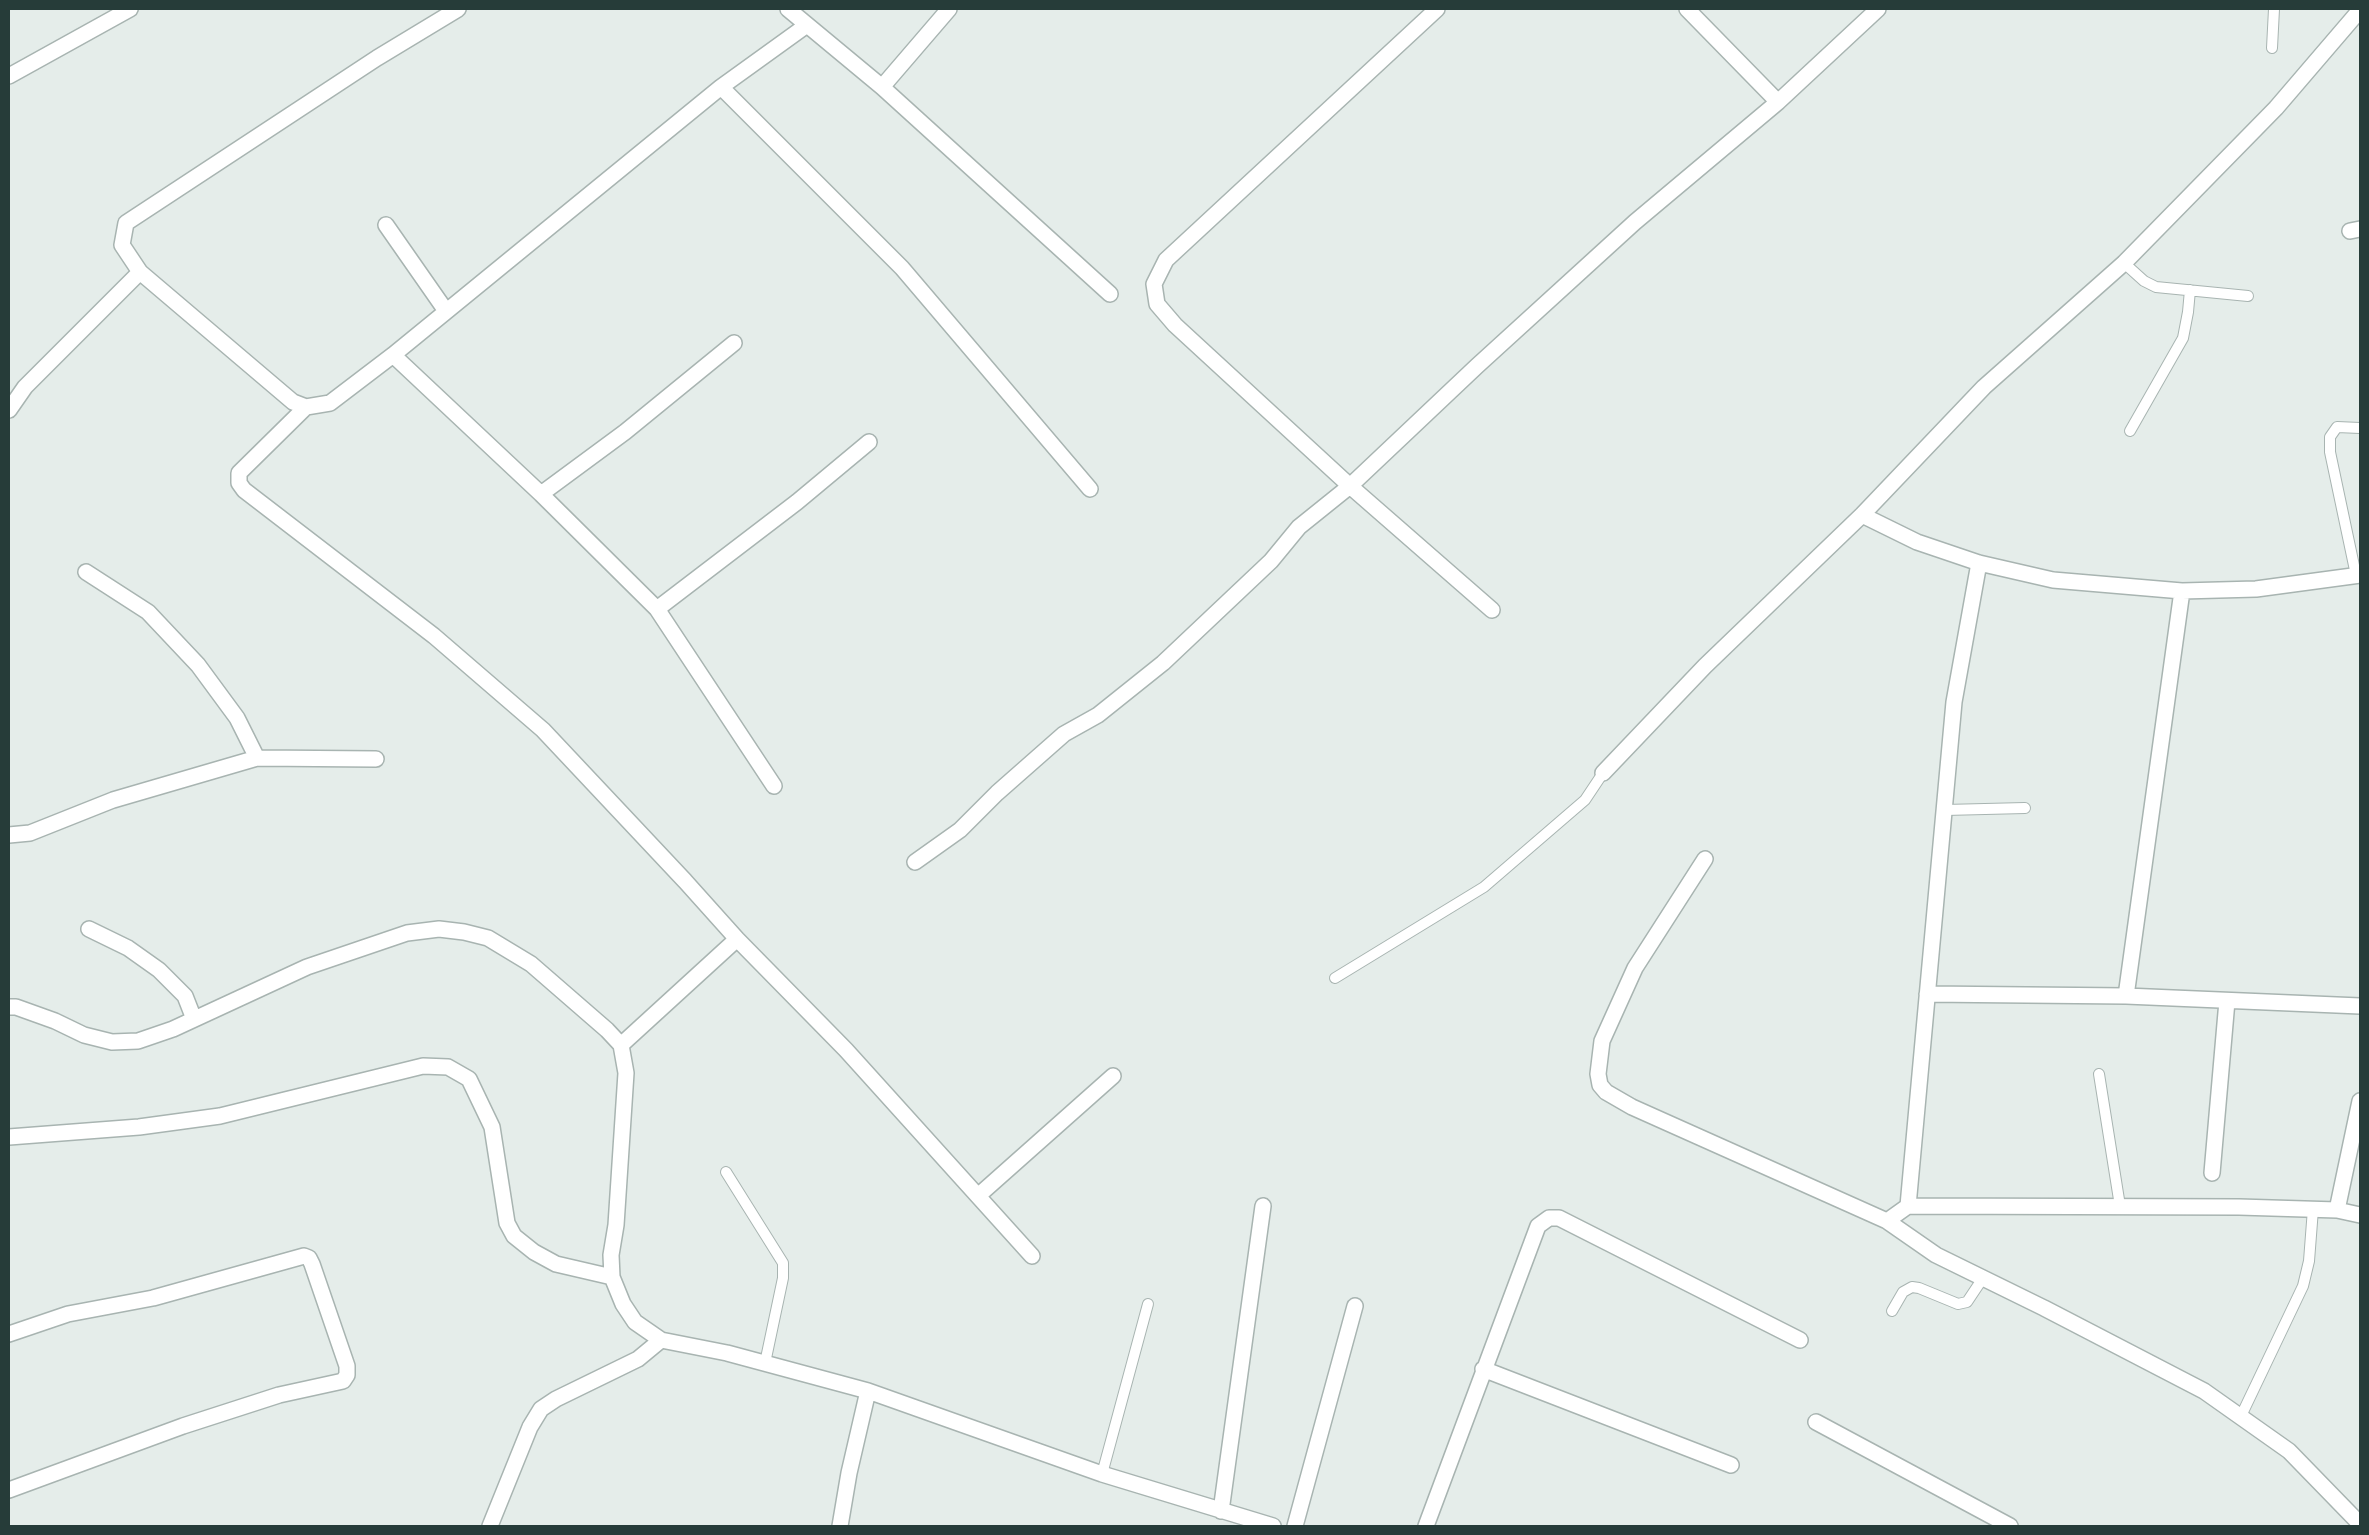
<!DOCTYPE html>
<style>
body{margin:0}
#map{position:relative;width:2369px;height:1535px;overflow:hidden;background:#e5edea;font-family:"PT Sans Narrow",sans-serif}
canvas{display:block}
.frame{position:absolute;inset:0;border:10px solid #263c39;pointer-events:none}
</style>
<div id="map">
<canvas width="2369" height="1535"></canvas>
<div class="frame"></div>
</div>
<script>
const ctx = document.querySelector('canvas').getContext('2d');
ctx.lineJoin = 'round';
const toPath = rows => new Path2D(rows.map(r => 'M' + r).join(''));
function strokePath(path, color, width, dash) { ctx.strokeStyle = color; ctx.lineWidth = width; ctx.lineCap = dash ? 'butt' : 'round'; ctx.setLineDash(dash || []); ctx.stroke(path); }
const lane = toPath([
 [2272,48,2274,9],
 [2124,263,2144,281,2156,287,2248,296],
 [2130,431,2183,338,2188,312,2190,290],
 [2356,575,2330,452,2330,437,2337,427,2360,428],
 [1945,810,2025,808],
 [1335,978,1484,887,1585,800,1603,773],
 [2099,1074,2120,1206],
 [726,1172,783,1263,783,1278,765,1363],
 [1892,1311,1903,1292,1912,1287,1919,1288,1958,1304,1967,1302,1983,1278],
 [2241,1416,2303,1286,2309,1261,2313,1209],
 [1102,1474,1148,1304]
]);
const street = toPath([
 [458,9,377,58,126,223,122,245,140,272,293,402,306,407,330,403,393,355,721,87,807,25],
 [788,9,882,87,1110,294],
 [1437,9,1166,260,1154,284,1157,304,1175,325,1350,486,1492,610],
 [1687,9,1778,102],
 [9,76,130,9],
 [721,87,902,268,1090,489],
 [882,87,949,9],
 [386,225,446,311],
 [2350,231,2360,229],
 [393,355,541,494,657,609,774,786],
 [306,407,239,473,239,483,244,490,434,636,543,730,685,881,737,939,846,1050,1032,1256],
 [9,410,25,387,140,272],
 [541,494,625,432,734,343],
 [1862,515,1917,542,1979,563,2053,580,2182,591,2256,589,2360,575],
 [86,572,148,612,198,665,237,718,257,758],
 [657,609,797,502,869,442],
 [1603,773,1705,666,1862,515,1984,387,2124,263,2276,108,2360,10],
 [9,835,30,833,113,800,257,758,376,759],
 [1705,859,1635,968,1602,1041,1598,1074,1600,1085,1606,1092,1632,1107,1887,1221,1936,1255,2044,1308,2204,1391,2289,1451,2360,1524],
 [915,862,960,830,997,793,1064,734,1098,715,1163,663,1271,561,1299,527,1350,486,1477,366,1635,222,1778,102,1878,9],
 [89,929,128,948,159,970,185,996,194,1019],
 [1927,994,2126,996,2360,1006],
 [2126,996,2182,591],
 [9,1007,16,1007,55,1021,84,1035,112,1042,138,1041,173,1029,307,967,407,933,439,929,464,932,488,938,531,964,607,1030,621,1045,626,1073,616,1225,611,1255,612,1277,623,1304,635,1322,661,1340,727,1353,868,1391,1102,1474,1273,1526],
 [621,1045,737,939],
 [9,1137,139,1127,220,1116,423,1066,448,1067,469,1079,492,1127,507,1223,514,1236,534,1252,556,1264,612,1277],
 [2212,1173,2227,1001],
 [979,1195,1113,1076],
 [1908,1206,1954,702,1979,563],
 [2337,1210,2360,1101],
 [1887,1221,1908,1206,2239,1207,2337,1210,2360,1215],
 [9,1334,68,1314,153,1298,304,1256,309,1258,312,1264,347,1366,347,1375,343,1381,279,1395,183,1426,9,1490],
 [1483,1369,1731,1465],
 [1816,1422,2010,1526],
 [1221,1511,1263,1206],
 [490,1526,530,1427,541,1409,556,1399,638,1359,661,1340],
 [840,1526,849,1473,868,1391],
 [1295,1526,1355,1306],
 [1426,1526,1538,1226,1549,1218,1559,1218,1800,1340]
]);
strokePath(lane, '#a8b4b1', 12);
strokePath(street, '#a8b4b1', 18);
strokePath(lane, '#fff', 10);
strokePath(street, '#fff', 15);
</script>
